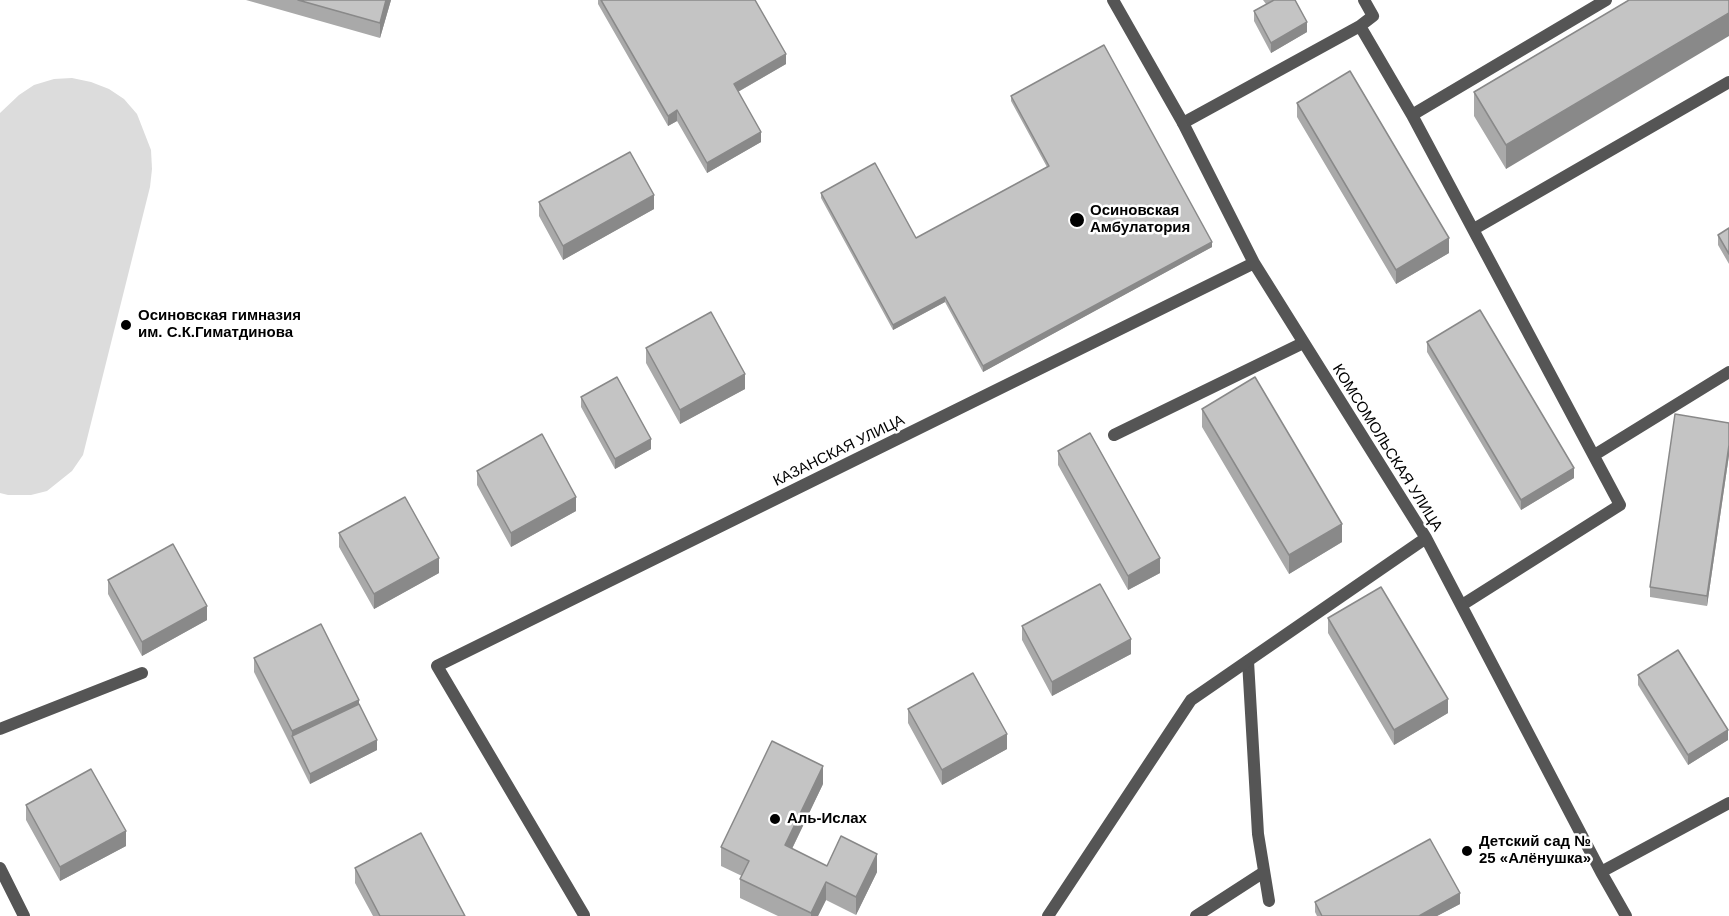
<!DOCTYPE html>
<meta charset="utf-8">
<style>
body{margin:0}
canvas{display:block;background:#fff}
</style>
<canvas width="1729" height="916"></canvas>
<script>
const ctx = document.querySelector('canvas').getContext('2d');
ctx.lineJoin = 'round';
function paint(path, color) { ctx.fillStyle = color; ctx.fill(path, 'evenodd'); }
const toPath = rows => new Path2D(rows.map(r => 'M' + r).join(''));
function strokePath(path, color, width, dash) { ctx.strokeStyle = color; ctx.lineWidth = width; ctx.lineCap = dash ? 'butt' : 'round'; ctx.setLineDash(dash || []); ctx.stroke(path); }
function write(font, color, halo, rows, align = 'center') {
  ctx.font = font + ' Arial,sans-serif'; ctx.lineWidth = 5; ctx.setLineDash([]); ctx.textBaseline = 'middle'; ctx.strokeStyle = halo; ctx.fillStyle = color; for (const [text, x, y, turn = 0] of rows) {
    ctx.save(); ctx.translate(x, y); ctx.rotate((+turn || 0) * Math.PI / 180); ctx.textAlign = isNaN(turn) ? turn : align; if (halo) ctx.strokeText(text, 0, 0); ctx.fillText(text, 0, 0); ctx.restore();
  }
}
paint(toPath([
 [72,78,91,82,109,89,124,99,137,114,151,150,152,169,150,187,83,455,72,471,47,491,31,495,8,495,0,493,0,113,19,95,34,85,54,79]
]), '#dcdcdc');
strokePath(toPath([
 [1360,26,1373,16,1364,0],
 [1412,115,1606,0],
 [1183,123,1360,26,1412,115,1620,505,1462,605],
 [1474,229,1729,82],
 [1114,435,1303,343],
 [1596,454,1729,372],
 [1248,661,1258,834,1269,901],
 [0,868,24,916],
 [1196,916,1264,872]
]), '#555', 12);
strokePath(toPath([
 [1113,0,1183,123,1254,263,1426,538,1601,872,1626,916],
 [0,729,142,673],
 [1601,872,1729,803],
 [584,915,437,666,1254,263],
 [1048,916,1191,700,1426,538]
]), '#555', 12);
paint(toPath([
 [246,0,391,0,380,38],
 [598,0,755,0,786,64,738,92,761,142,707,173,677,121,668,126,598,4],
 [1263,0,1295,0,1307,32,1271,53,1254,21,1254,11,1266,4],
 [1629,0,1506,169,1474,116,1474,92],
 [1011,96,1212,247,983,372,945,302,893,330,821,198,821,193,916,238,1047,167,1011,101],
 [1297,103,1449,253,1396,284,1297,117],
 [539,202,654,209,563,260,539,216],
 [1729,228,1729,264,1718,245,1718,235],
 [1427,342,1574,478,1521,510,1427,352],
 [646,348,745,389,680,424,646,363],
 [581,397,651,449,615,469,581,407],
 [1202,409,1342,542,1289,574,1202,427],
 [1729,423,1729,455,1707,606,1650,597,1650,587],
 [1058,451,1160,573,1128,590,1058,465],
 [477,471,576,511,511,547,477,485],
 [339,533,439,573,374,609,339,547],
 [108,580,207,620,142,656,108,594],
 [1328,618,1448,713,1394,745,1328,633],
 [1022,626,1131,654,1052,696,1022,640],
 [254,658,359,704,377,750,310,784,254,672],
 [1638,675,1728,740,1688,765,1638,685],
 [908,709,1007,749,942,785,908,723],
 [823,784,792,849,827,866,877,872,856,915,826,900,818,916,778,916,740,898,740,879,742,876,721,866,721,847],
 [26,805,126,846,60,881,26,820],
 [355,868,465,916,373,916,355,883],
 [1315,902,1460,904,1437,916,1317,916,1315,912]
]), '#a9a9a9');
paint(toPath([
 [386,0,391,0,380,38,380,23],
 [1729,13,1729,36,1506,169,1506,145],
 [1307,22,1307,32,1271,53,1271,43],
 [786,54,786,64,734,94,734,84],
 [677,110,677,121,668,126,668,116],
 [761,132,761,142,707,173,707,163],
 [654,195,654,209,563,260,563,246],
 [1449,238,1449,253,1396,284,1396,270],
 [1212,242,1212,247,983,372,983,366],
 [945,297,945,302,893,330,893,325],
 [745,374,745,389,680,424,680,410],
 [651,439,651,449,615,469,615,459],
 [1729,445,1729,455,1707,606,1707,596],
 [1574,468,1574,478,1521,510,1521,500],
 [576,497,576,511,511,547,511,533],
 [1342,524,1342,542,1289,574,1289,555],
 [439,558,439,573,374,609,374,594],
 [1160,558,1160,573,1128,590,1128,576],
 [207,606,207,620,142,656,142,642],
 [1131,639,1131,654,1052,696,1052,682],
 [1448,699,1448,713,1394,745,1394,730],
 [359,700,359,714,292,736,292,731],
 [1728,730,1728,740,1688,765,1688,755],
 [1007,734,1007,749,942,785,942,770],
 [377,740,377,750,310,784,310,774],
 [823,766,823,784,785,863,785,845],
 [126,831,126,846,60,881,60,867],
 [877,854,877,872,856,915,856,897],
 [826,882,826,900,818,916,811,916,811,913],
 [1460,893,1460,904,1437,916,1419,916]
]), '#898989');
const building = toPath([
 [298,0,386,0,380,23,298,0],
 [601,0,755,0,786,54,734,84,761,132,707,163,677,110,668,116,601,0],
 [1274,0,1295,0,1307,22,1271,43,1254,11,1274,0],
 [1629,0,1729,0,1729,13,1506,145,1474,92,1629,0],
 [1104,45,1212,242,983,366,945,297,893,325,821,193,875,163,916,238,1049,166,1011,96,1104,45],
 [1350,71,1449,238,1396,270,1297,103,1350,71],
 [630,152,654,195,563,246,539,202,630,152],
 [1729,228,1729,254,1718,235,1729,228],
 [1480,310,1574,468,1521,500,1427,342,1480,310],
 [711,312,745,374,680,410,646,348,711,312],
 [617,377,651,439,615,459,581,397,617,377],
 [1255,377,1342,524,1289,555,1202,409,1255,377],
 [1675,414,1729,423,1729,445,1707,596,1650,587,1675,414],
 [1090,433,1160,558,1128,576,1058,451,1090,433],
 [542,434,576,497,511,533,477,471,542,434],
 [405,497,439,558,374,594,339,533,405,497],
 [173,544,207,606,142,642,108,580,173,544],
 [1100,584,1131,639,1052,682,1022,626,1100,584],
 [1381,587,1448,699,1394,730,1328,618,1381,587],
 [321,624,359,700,292,731,254,658,321,624],
 [1678,650,1728,730,1688,755,1638,675,1678,650],
 [973,673,1007,734,942,770,908,709,973,673],
 [359,704,377,740,310,774,292,736,359,704],
 [772,741,823,766,785,845,827,866,841,836,877,854,856,897,826,882,811,913,740,879,749,861,721,847,772,741],
 [91,769,126,831,60,867,26,805,91,769],
 [421,833,465,916,380,916,355,868,421,833],
 [1430,839,1460,893,1419,916,1322,916,1315,902,1430,839]
]);
paint(building, '#c4c4c4');
strokePath(building, '#898989', 1.5);
for (const [x, y, r, color] of [
 [1077,220,8,"#000"],
 [126,325,6,"#000"],
 [775,819,6,"#000"],
 [1467,851,6,"#000"]
]) { const dot = new Path2D(); dot.arc(x, y, r, 0, 2 * Math.PI); ctx.fillStyle = color; ctx.fill(dot); strokePath(dot, '#fff', 2); }
write('bold 15px', '#000', '#fff', [
 ["Осиновская",1090,211],
 ["Амбулатория",1090,228],
 ["Осиновская гимназия",138,316],
 ["им. С.К.Гиматдинова",138,333],
 ["Аль-Ислах",787,819],
 ["Детский сад №",1479,842],
 ["25 «Алёнушка»",1479,859]
], 'left');
write('15px', '#000', '#fff', [
 ["КОМСОМОЛЬСКАЯ УЛИЦА",1387,448,58],
 ["КАЗАНСКАЯ УЛИЦА",839,451,-26]
]);
</script>
